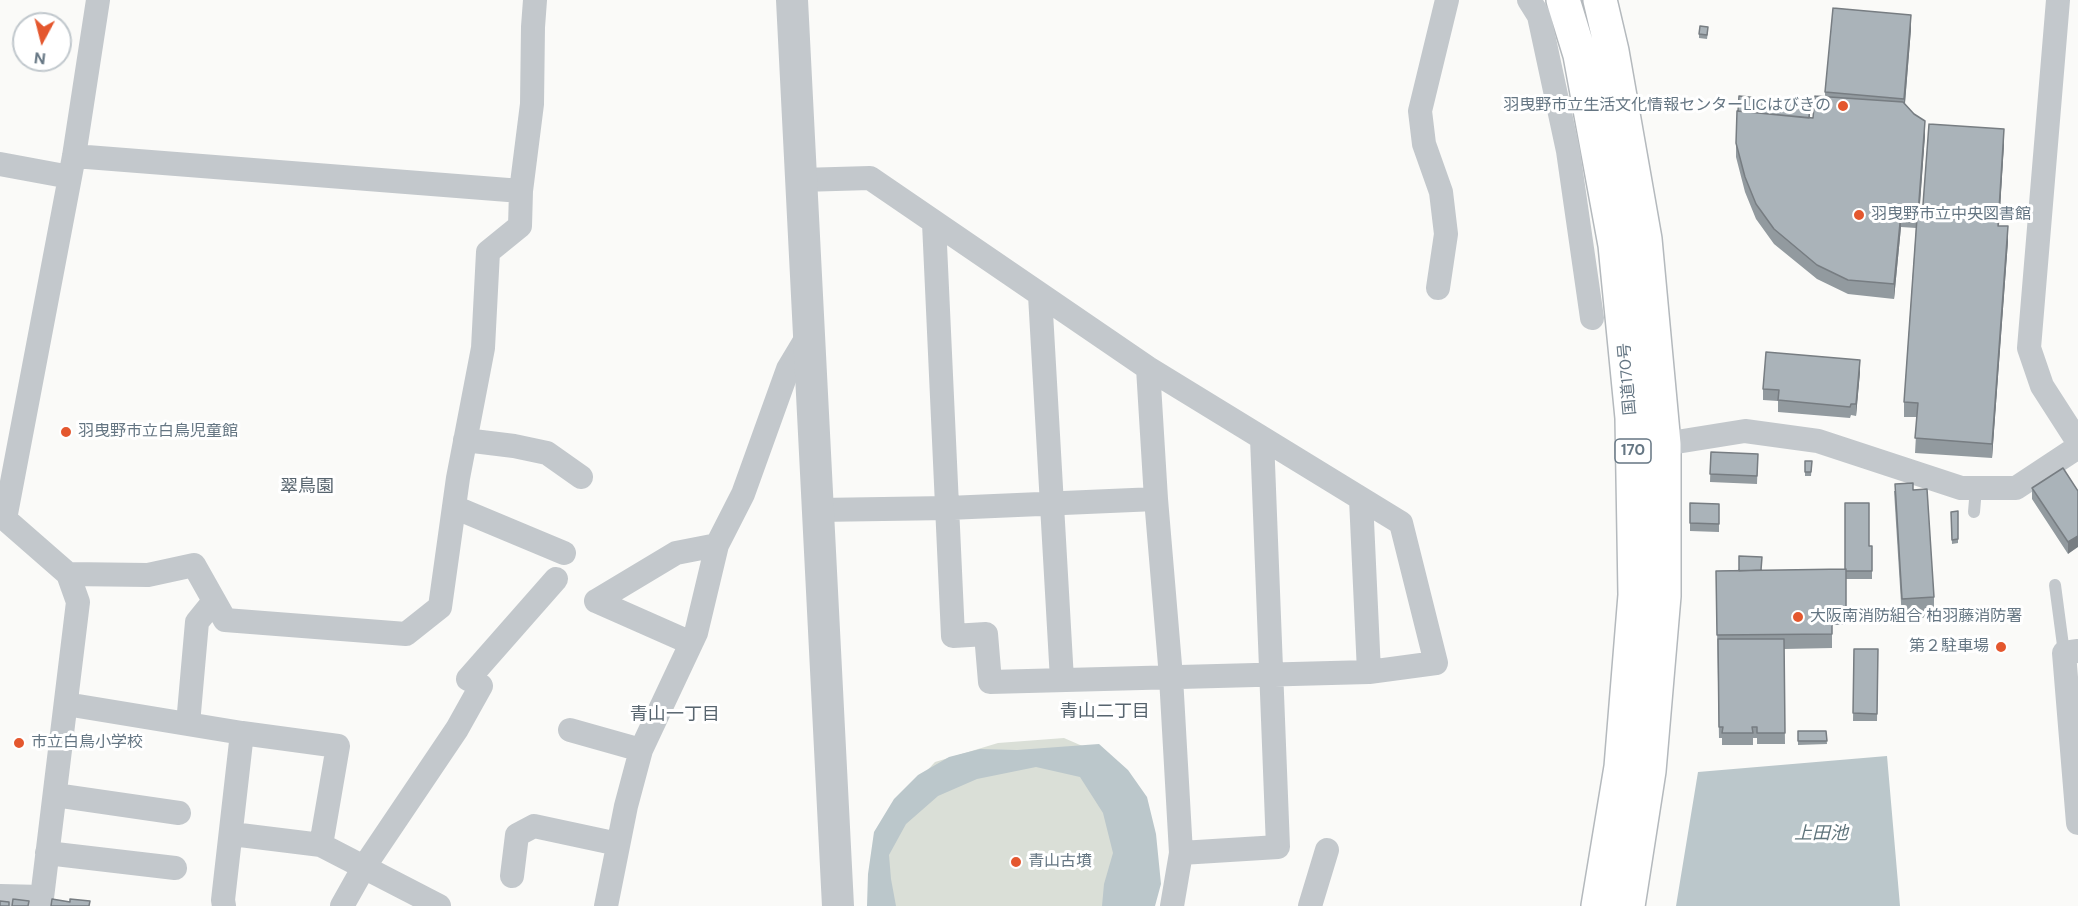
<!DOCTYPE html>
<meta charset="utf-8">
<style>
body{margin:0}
#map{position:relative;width:2078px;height:906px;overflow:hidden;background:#fafaf8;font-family:"DM Sans",sans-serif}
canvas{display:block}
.north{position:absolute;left:12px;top:12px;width:60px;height:60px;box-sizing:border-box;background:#fff;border:2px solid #c1c8cd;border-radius:50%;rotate:187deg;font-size:16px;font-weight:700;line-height:24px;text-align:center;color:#657683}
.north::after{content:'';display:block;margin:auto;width:21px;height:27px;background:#e4572e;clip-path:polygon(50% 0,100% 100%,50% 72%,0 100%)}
</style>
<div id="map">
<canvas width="2078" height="906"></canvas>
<div class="north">N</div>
</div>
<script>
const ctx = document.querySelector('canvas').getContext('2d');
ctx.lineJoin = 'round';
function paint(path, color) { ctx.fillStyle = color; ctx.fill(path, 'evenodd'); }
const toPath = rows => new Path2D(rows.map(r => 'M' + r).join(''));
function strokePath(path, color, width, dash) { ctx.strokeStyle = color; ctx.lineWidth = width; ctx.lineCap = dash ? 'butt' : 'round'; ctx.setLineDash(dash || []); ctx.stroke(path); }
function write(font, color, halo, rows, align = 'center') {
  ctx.font = font + ' "DM Sans","Noto Sans JP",sans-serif'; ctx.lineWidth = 6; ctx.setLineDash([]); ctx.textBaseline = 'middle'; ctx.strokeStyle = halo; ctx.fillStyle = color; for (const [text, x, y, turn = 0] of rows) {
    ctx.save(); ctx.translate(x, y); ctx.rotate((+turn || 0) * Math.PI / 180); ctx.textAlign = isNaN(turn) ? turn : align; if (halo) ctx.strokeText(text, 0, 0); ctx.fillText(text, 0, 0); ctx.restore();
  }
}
paint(toPath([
 [1064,738,1103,755,1125,807,1116,906,888,906,887,861,896,804,935,762,998,743]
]), '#dadfd7');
paint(toPath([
 [1099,744,1128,770,1147,797,1156,834,1161,884,1155,906,1102,906,1104,884,1113,853,1103,813,1080,777,1036,767,977,779,938,796,906,824,889,855,891,879,896,906,867,906,868,874,874,832,894,799,918,775,949,757,980,749,1017,750],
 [1887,756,1900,906,1676,906,1698,772]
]), '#bbc7cb');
const trunk = toPath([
 [1563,0,1580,55,1615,245,1632,418,1635,595,1621,767,1598,906],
 [1600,0,1612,51,1645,239,1664,444,1664,596,1649,771,1628,906]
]);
strokePath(trunk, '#b4b9bd', 36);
strokePath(toPath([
 [1974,512,1976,488],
 [2055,585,2064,653]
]), '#c3c8cc', 12);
strokePath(toPath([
 [1529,0,1539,16,1568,151,1592,318],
 [2058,0,2029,348,2042,386,2078,442],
 [74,156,521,191],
 [0,164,70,177],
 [801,180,870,178,1148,368,1401,523,1436,663,1369,672,990,682,986,634,953,636,934,223],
 [1438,288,1446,234,1441,192,1424,144,1420,111,1447,0],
 [1040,295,1062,680],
 [1148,368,1156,499,1171,677,1181,853,1172,906],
 [465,440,514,446,547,453,581,477],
 [1664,444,1745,431,1818,441,1961,488,2016,488,2078,447],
 [1361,499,1369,672],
 [454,507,564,553],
 [818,510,948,508,1156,499],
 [0,518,5,519,68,574,78,602,41,906],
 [5,519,74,156,98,0],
 [68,574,148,575,194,565,225,620,406,634,440,607,458,478,483,348,488,252,520,226,521,191,532,104,533,27,535,0],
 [596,601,676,553,717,545],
 [596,601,691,643],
 [2078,651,2064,653,2078,823],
 [66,704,242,733,338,746,321,845],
 [188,724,197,622,214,601],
 [570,730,641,750],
 [55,795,179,813],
 [232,834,321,845,439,906],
 [47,853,175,868],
 [1181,853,1278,847,1262,438],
 [512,876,517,835,534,826,618,844],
 [0,896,42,897],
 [224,906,223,900,242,733],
 [342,906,364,867,457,729,481,686,468,679,556,579],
 [606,906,626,806,641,750,696,633,717,545,743,494,788,369,809,334],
 [1310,906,1327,850]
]), '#c3c8cc', 24);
strokePath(toPath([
 [792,0,838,906]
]), '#c3c8cc', 32);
strokePath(trunk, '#fff', 33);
paint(toPath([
 [1911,29,1905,104,1925,135,1919,218,1922,218,2004,144,1999,226,2008,241,1992,458,1915,453,1917,417,1904,417,1904,402,1916,228,1901,227,1894,299,1848,294,1817,279,1774,244,1756,219,1745,192,1736,157,1736,143,1810,111,1810,118,1813,118,1825,97,1825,92],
 [1708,31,1707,39,1699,38,1699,34],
 [1860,372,1856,416,1851,415,1850,418,1778,412,1778,401,1763,400,1763,389],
 [1711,452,1758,454,1757,484,1710,482],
 [1805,461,1812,461,1811,476,1805,476],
 [2032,488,2078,491,2068,554,2032,499],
 [1913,490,1934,597,1934,617,1902,619,1894,491],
 [1690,503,1719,504,1719,532,1690,531],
 [1958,511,1958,543,1952,544,1951,512],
 [1869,546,1872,546,1872,579,1846,579,1846,625,1832,625,1832,648,1784,649,1785,744,1757,744,1757,738,1753,738,1753,745,1722,745,1722,738,1719,738,1716,571,1845,569],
 [1854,649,1878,649,1877,721,1853,721],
 [1798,731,1826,731,1827,744,1798,745]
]), '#929a9f');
paint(toPath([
 [1911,15,1911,29,1904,114,1904,99],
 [1925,121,1925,135,1918,229,1918,214],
 [2004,129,2004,144,1998,240,1998,226],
 [1901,213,1901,227,1894,299,1894,284],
 [2008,226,2008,241,1992,458,1992,444],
 [1860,360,1860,372,1856,416,1856,404],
 [2078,536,2078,547,2068,554,2068,542]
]), '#777d82');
const building = toPath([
 [1833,8,1911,15,1904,99,1825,92,1833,8],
 [1700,26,1708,27,1707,35,1699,34,1700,26],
 [1739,96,1810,103,1809,118,1738,111,1739,96],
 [1815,96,1903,102,1914,114,1925,121,1918,214,1901,213,1894,284,1848,280,1817,265,1774,229,1756,204,1745,177,1736,143,1737,111,1813,118,1815,96],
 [1929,124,2004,129,1998,226,2008,226,1992,444,1915,438,1918,403,1904,402,1917,218,1922,218,1929,124],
 [1766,352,1860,360,1856,404,1851,404,1850,407,1778,400,1779,390,1763,389,1766,352],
 [1711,452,1758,454,1757,476,1710,474,1711,452],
 [1805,461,1812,461,1811,472,1805,472,1805,461],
 [2063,468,2078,491,2078,536,2068,542,2032,488,2063,468],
 [1913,483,1913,490,1927,489,1934,597,1902,599,1895,484,1913,483],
 [1690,503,1719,504,1719,524,1690,523,1690,503],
 [1845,503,1869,503,1869,546,1872,546,1872,571,1846,571,1846,569,1845,569,1845,503],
 [1958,511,1958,539,1952,540,1951,512,1958,511],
 [1739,556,1762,557,1761,570,1739,571,1739,556],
 [1846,569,1846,611,1832,611,1832,634,1717,635,1716,571,1846,569],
 [1718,639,1784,639,1785,733,1757,733,1757,727,1752,727,1753,733,1722,733,1723,727,1719,727,1718,639],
 [1854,649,1878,649,1877,714,1853,713,1854,649],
 [1798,731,1826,731,1827,741,1798,741,1798,731],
 [13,899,29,901,28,906,12,906,13,899],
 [52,899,70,902,70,899,90,901,89,906,51,906,52,899],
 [0,901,9,902,9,906,0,906,0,901]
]);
paint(building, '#aab3b9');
strokePath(building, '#777d82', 1.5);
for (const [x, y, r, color] of [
 [1843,106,6,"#e4572e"],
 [1859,215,6,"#e4572e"],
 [66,432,6,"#e4572e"],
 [1798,617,6,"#e4572e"],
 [2001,647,6,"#e4572e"],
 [19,743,6,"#e4572e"],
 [1016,862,6,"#e4572e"]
]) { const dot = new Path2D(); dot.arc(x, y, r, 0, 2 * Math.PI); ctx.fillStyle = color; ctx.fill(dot); strokePath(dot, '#fff', 2); }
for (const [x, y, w] of [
 [1633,451,36]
]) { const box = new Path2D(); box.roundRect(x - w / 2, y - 12, w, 24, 4.5); ctx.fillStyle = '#fff'; ctx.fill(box); strokePath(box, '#657683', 1.5); }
write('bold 15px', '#657683', null, [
 ["170",1633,451]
]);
write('16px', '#657683', '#fff', [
 ["羽曳野市立生活文化情報センターLICはびきの",1831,106,"right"],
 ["羽曳野市立中央図書館",1871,215],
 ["羽曳野市立白鳥児童館",78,432],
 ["大阪南消防組合 柏羽藤消防署",1810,617],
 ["第２駐車場",1989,647,"right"],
 ["市立白鳥小学校",31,743],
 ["青山古墳",1028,862]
], 'left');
write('16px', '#657683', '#fff', [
 ["国道170号",1628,379,-95]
]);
write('18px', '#57646e', '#fff', [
 ["翠鳥園",307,487],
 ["青山二丁目",1105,712],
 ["青山一丁目",675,715]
]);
write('italic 18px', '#60757c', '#fff', [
 ["上田池",1821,834]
]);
</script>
